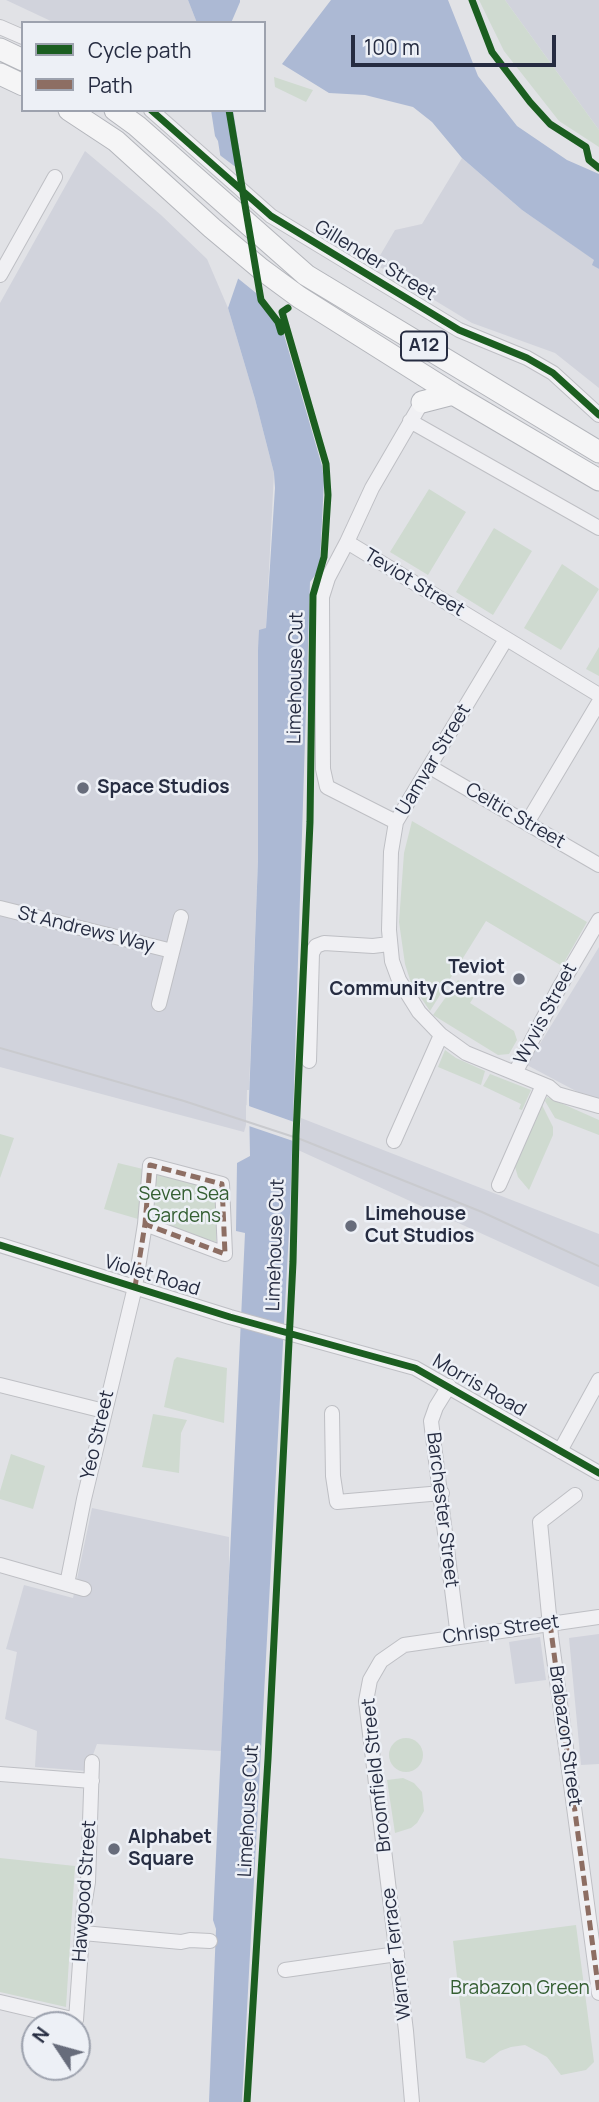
<!DOCTYPE html>
<style>
body{margin:0}
#map{position:relative;width:599px;height:2102px;overflow:hidden;background:#e1e2e6;font-family:Manrope,sans-serif}
canvas{display:block}
.legend{position:absolute;left:21px;top:21px;width:245px;height:91px;box-sizing:border-box;background:#edf0f6;border:2px solid #9da2ae;margin:0;padding:9px 12px;list-style:none;font-size:21px;color:#262c41}
.legend li{display:flex;align-items:center;gap:14px;height:35px}
.legend b{width:35px;border:2px solid #9da2ae}
.north{position:absolute;left:21px;top:2011px;width:70px;height:70px;box-sizing:border-box;background:#edf0f6;border:2px solid #9da2ae;border-radius:50%;rotate:306deg;font-size:19px;font-weight:700;line-height:28px;text-align:center;color:#262c41}
.north::after{content:'';display:block;margin:auto;width:24px;height:32px;background:#676c7b;clip-path:polygon(50% 0,100% 100%,50% 72%,0 100%)}
.scale{position:absolute;left:351px;top:35px;width:205px;height:32px;box-sizing:border-box;border:4px solid #262c41;border-top:0;padding-left:9px;font-size:21px;line-height:24px;white-space:nowrap;color:#262c41;-webkit-text-stroke:5px #edf0f6;paint-order:stroke}
</style>
<div id="map">
<canvas width="599" height="2102"></canvas>
<ul class="legend">
<li><b style="height:9px;background:#1b5e20"></b>Cycle path</li>
<li><b style="height:9px;background:#8d6e63"></b>Path</li>
</ul>
<div class="north">N</div>
<div class="scale">100 m</div>
</div>
<script>
const ctx = document.querySelector('canvas').getContext('2d');
ctx.lineJoin = 'round';
function paint(path, color) { ctx.fillStyle = color; ctx.fill(path, 'evenodd'); }
const toPath = rows => new Path2D(rows.map(r => 'M' + r).join(''));
function strokePath(path, color, width, dash) { ctx.strokeStyle = color; ctx.lineWidth = width; ctx.lineCap = dash ? 'butt' : 'round'; ctx.setLineDash(dash || []); ctx.stroke(path); }
function write(font, color, halo, rows, align = 'center') {
  ctx.font = font + ' Manrope,sans-serif'; ctx.lineWidth = 5; ctx.setLineDash([]); ctx.textBaseline = 'middle'; ctx.strokeStyle = halo; ctx.fillStyle = color; for (const [text, x, y, turn = 0] of rows) {
    ctx.save(); ctx.translate(x, y); ctx.rotate((+turn || 0) * Math.PI / 180); ctx.textAlign = isNaN(turn) ? turn : align; if (halo) ctx.strokeText(text, 0, 0); ctx.fillText(text, 0, 0); ctx.restore();
  }
}
paint(toPath([
 [6,0,188,0,197,23,55,23],
 [505,0,599,0,599,130],
 [85,151,161,215,207,259,228,308,255,399,274,473,266,628,258,650,258,860,249,1090,247,1090,246,1125,244,1132,0,1067,0,303],
 [462,158,522,210,595,260,593,265,599,269,599,388,555,353,472,323,375,264,395,230,422,224],
 [599,947,599,1100,589,1098,527,1065],
 [301,1118,599,1234,599,1287,298,1150],
 [92,1508,229,1537,229,1575,221,1751,97,1744,87,1771,35,1767,37,1731,5,1719,17,1652,6,1649,24,1585,73,1598],
 [599,1634,599,1764,581,1765,569,1638],
 [540,1637,546,1680,515,1684,509,1642]
]), '#d1d3dc');
paint(toPath([
 [479,0,505,0,599,130,599,147,559,121,504,51],
 [274,77,313,90,306,102,275,87],
 [429,489,466,512,428,575,390,552],
 [494,528,532,551,493,615,456,592],
 [562,564,599,589,561,650,524,628],
 [599,647,599,676,586,669],
 [412,821,587,922,562,966,486,921,430,1011,411,983,405,964,399,922,404,853],
 [458,980,477,992,470,1003,514,1031,517,1040,509,1054,498,1055,433,1015],
 [445,1050,456,1058,485,1071,481,1085,438,1067],
 [490,1074,531,1090,522,1110,519,1109,521,1104,483,1086],
 [547,1097,599,1120,599,1135,555,1118,545,1101],
 [541,1103,553,1127,553,1135,529,1190,518,1177,515,1167],
 [0,1134,14,1138,0,1178],
 [118,1163,143,1169,138,1219,104,1209],
 [154,1172,217,1188,216,1242,149,1222],
 [177,1357,227,1368,224,1423,164,1407,174,1360],
 [153,1414,187,1420,181,1433,179,1473,142,1467],
 [11,1454,45,1466,33,1509,0,1499,0,1491],
 '389 1755a17 17 0 1 1 34 0a17 17 0 1 1-34 0Z',
 [403,1778,414,1783,422,1792,424,1811,417,1823,411,1828,395,1833,387,1780],
 [0,1858,75,1866,66,2007,0,1992],
 [576,1925,594,2062,586,2070,561,2075,547,2057,525,2045,511,2047,500,2051,484,2063,466,2058,453,1941]
]), '#cfdad0');
paint(toPath([
 [188,0,240,0,240,2,231,23,197,23],
 [331,0,448,0,478,76,517,126,567,160,599,174,599,269,592,265,594,260,522,210,462,158,432,122,413,107,365,95,329,93,282,64],
 [211,110,233,110,264,302,280,321,322,466,324,481,320,561,319,570,310,582,290,1213,242,2102,209,2102,216,1929,213,1920,245,1233,236,1231,237,1163,250,1156,249,1100,258,860,258,650,259,630,266,628,275,488,274,473,255,399,228,308,239,276,218,141,215,136]
]), '#acb9d4');
paint(toPath([
 [217,153,245,174,266,301,235,276],
 [246,1105,297,1123,296,1142,246,1125]
]), '#e1e2e6');
const minor = toPath([
 [0,27,23,37],
 [151,110,271,216,459,330,527,358,553,373,599,415],
 [0,275,55,177],
 [422,402,372,488,347,542,599,695],
 [410,421,599,528],
 [347,542,328,578,322,597,323,769,327,787,396,822],
 [506,639,396,822,391,852,389,930,392,961,399,980,419,1012,441,1035,466,1053,549,1087,557,1094,599,1106],
 [430,767,599,865],
 [527,823,599,702],
 [0,908,172,951],
 [159,1004,181,917],
 [309,1061,312,953,316,946,324,943,373,946,389,944],
 [515,1073,559,988,599,920],
 [394,1141,441,1035],
 [499,1185,543,1085],
 [0,1245,230,1317,415,1368,599,1473],
 [0,1385,104,1411],
 [449,1386,436,1407,431,1421,458,1637],
 [332,1413,333,1476,337,1502,442,1493],
 [560,1451,599,1380],
 [575,1495,540,1522,551,1636,599,1993],
 [0,1565,84,1589],
 [67,1584,84,1499,135,1287,145,1224,150,1165,222,1184,225,1254,145,1224],
 [0,1774,92,1781],
 [83,1933,181,1942,190,1940,210,1941],
 [285,1970,397,1954],
 [0,2002,76,2020,84,1906,88,1882,92,1762],
 [412,2102,406,2031,366,1701,370,1680,381,1661,404,1645,599,1617]
]);
const highway = toPath([
 [0,49,23,60],
 [0,74,23,85],
 [69,110,116,141,212,228,261,269,299,297,453,394,599,480],
 [115,110,137,126,306,275,599,452],
 [422,402,453,394]
]);
strokePath(minor, '#bebfc4', 16);
strokePath(highway, '#b3b5bb', 23);
strokePath(minor, '#f0f0f3', 14);
strokePath(highway, '#f5f5f6', 21);
strokePath(toPath([
 [0,1048,184,1101,300,1139,482,1212,599,1266]
]), '#c9cace', 2);
strokePath(toPath([
 [135,1287,145,1224,150,1165,222,1184,225,1254,145,1224],
 [550,1623,599,1993]
]), '#8d6e63', 5, [10, 5]);
strokePath(toPath([
 [472,0,492,52,530,102,550,124,586,147,589,160,599,168],
 [151,110,271,216,459,330,527,358,553,373,599,415],
 [229,110,261,300,278,322,281,332],
 [0,1245,230,1317,415,1368,599,1473],
 [247,2102,268,1759,293,1262,296,1135,310,822,313,595,324,557,328,495,326,464,282,312,288,308]
]), '#1b5e20', 7);
for (const [x, y, r, color] of [
 [83,788,7,"#676c7b"],
 [519,979,7,"#676c7b"],
 [351,1226,7,"#676c7b"],
 [114,1849,7,"#676c7b"]
]) { const dot = new Path2D(); dot.arc(x, y, r, 0, 2 * Math.PI); ctx.fillStyle = color; ctx.fill(dot); strokePath(dot, '#edf0f6', 2.5); }
for (const [x, y, w] of [
 [424,346,46]
]) { const box = new Path2D(); box.roundRect(x - w / 2, y - 14.5, w, 29, 5); ctx.fillStyle = '#edf0f6'; ctx.fill(box); strokePath(box, '#262c41', 2); }
write('bold 18px', '#262c41', null, [
 ["A12",424,346]
]);
write('19px', '#262c41', '#edf0f6', [
 ["Gillender Street",375,261,31],
 ["Teviot Street",414,583,31],
 ["Limehouse Cut",296,678,-89],
 ["Uamvar Street",434,760,-59],
 ["Celtic Street",515,816,30],
 ["St Andrews Way",86,930,14],
 ["Wyvis Street",546,1014,-62],
 ["Limehouse Cut",276,1245,-88],
 ["Violet Road",152,1276,17],
 ["Morris Road",479,1386,30],
 ["Yeo Street",98,1435,-77],
 ["Barchester Street",442,1510,83],
 ["Chrisp Street",501,1630,-8],
 ["Brabazon Street",565,1736,82],
 ["Broomfield Street",377,1775,-96],
 ["Limehouse Cut",249,1811,-87],
 ["Hawgood Street",85,1891,-86],
 ["Warner Terrace",397,1954,-97]
]);
write('bold 19px', '#262c41', '#edf0f6', [
 ["Space Studios",97,788],
 ["Teviot",505,968,"right"],
 ["Community Centre",505,990,"right"],
 ["Limehouse",365,1215],
 ["Cut Studios",365,1237],
 ["Alphabet",128,1838],
 ["Square",128,1860]
], 'left');
write('19px', '#345e32', '#edf0f6', [
 ["Seven Sea",184,1195],
 ["Gardens",184,1217],
 ["Brabazon Green",520,1989]
]);
</script>
